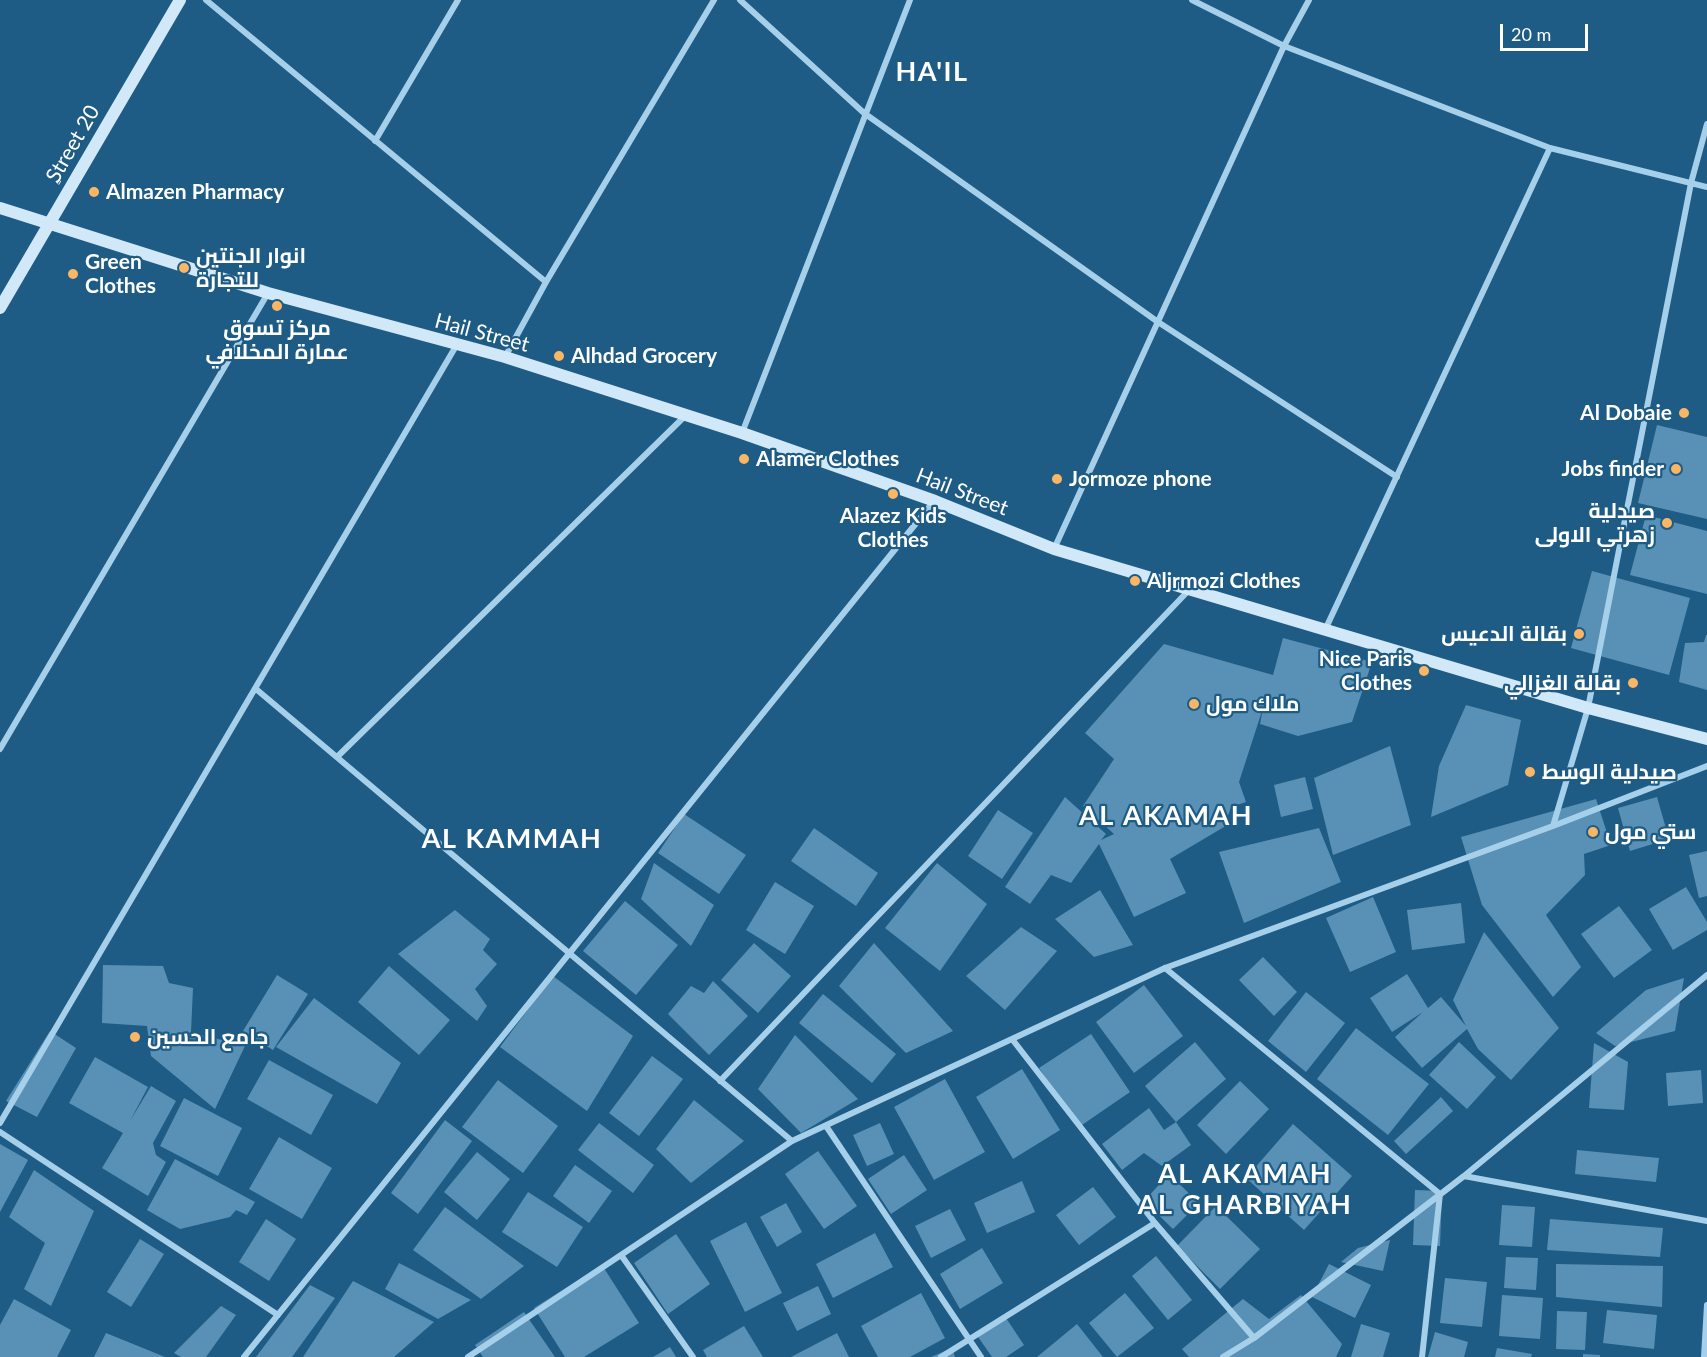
<!DOCTYPE html>
<meta charset="utf-8">
<style>
body{margin:0}
#map{position:relative;width:1707px;height:1357px;overflow:hidden;background:#1e5c85;font-family:Lato,sans-serif}
canvas{display:block}
.scale{position:absolute;left:1500px;top:24px;width:88px;height:27px;box-sizing:border-box;border:3px solid #fff;border-top:0;padding-left:8px;font-size:18px;line-height:21px;white-space:nowrap;color:#fff;-webkit-text-stroke:4px #1e5c85;paint-order:stroke}
</style>
<div id="map">
<canvas width="1707" height="1357"></canvas>
<div class="scale">20 m</div>
</div>
<script>
const ctx = document.querySelector('canvas').getContext('2d');
ctx.lineJoin = 'round';
function paint(path, color) { ctx.fillStyle = color; ctx.fill(path, 'evenodd'); }
const toPath = rows => new Path2D(rows.map(r => 'M' + r).join(''));
function strokePath(path, color, width, dash) { ctx.strokeStyle = color; ctx.lineWidth = width; ctx.lineCap = dash ? 'butt' : 'round'; ctx.setLineDash(dash || []); ctx.stroke(path); }
function write(font, color, halo, rows, align = 'center') {
  ctx.font = font + ' Lato,Cairo,sans-serif'; ctx.lineWidth = 4.5; ctx.setLineDash([]); ctx.textBaseline = 'middle'; ctx.strokeStyle = halo; ctx.fillStyle = color; for (const [text, x, y, turn = 0] of rows) {
    ctx.save(); ctx.translate(x, y); ctx.rotate((+turn || 0) * Math.PI / 180); ctx.textAlign = isNaN(turn) ? turn : align; if (halo) ctx.strokeText(text, 0, 0); ctx.fillText(text, 0, 0); ctx.restore();
  }
}
paint(toPath([
 [1657,425,1707,437,1707,519,1638,503],
 [1646,515,1707,531,1707,594,1630,575],
 [1592,571,1690,598,1669,675,1571,648],
 [1706,635,1707,635,1707,690,1679,682,1685,643,1704,642],
 [1283,638,1372,662,1352,722,1298,736,1260,724,1263,708,1239,782,1246,802,1231,807,1224,827,1170,859,1186,893,1134,917,1099,844,1071,883,1051,875,1030,904,1005,887,1065,797,1106,834,1101,840,1114,834,1083,806,1114,759,1085,733,1164,644,1273,675],
 [1466,705,1521,720,1508,785,1431,817,1439,766],
 [1390,746,1411,825,1333,855,1314,778],
 [1305,777,1313,809,1281,817,1274,785],
 [1657,797,1669,839,1630,851,1618,808],
 [1596,799,1611,845,1584,854,1585,875,1546,915,1581,967,1553,997,1482,905,1461,837],
 [998,810,1033,833,1002,879,968,856],
 [684,814,746,855,719,894,658,853],
 [814,828,878,873,856,906,791,861],
 [1319,828,1341,882,1244,923,1219,852],
 [1707,851,1707,896,1699,898,1689,855],
 [654,863,714,905,691,946,641,899],
 [937,863,987,904,940,971,885,928],
 [775,882,814,906,785,954,746,930],
 [1686,887,1707,922,1707,930,1673,950,1649,909],
 [1100,890,1133,945,1094,957,1055,919],
 [1373,897,1396,952,1350,972,1326,918],
 [625,901,678,945,636,995,583,951],
 [1461,903,1465,943,1412,950,1407,910],
 [1619,906,1652,950,1614,978,1581,934],
 [455,910,490,939,483,950,497,964,475,989,487,1006,477,1021,398,954],
 [1021,927,1057,951,1005,1010,966,976],
 [1484,932,1559,1028,1511,1080,1478,1049,1467,1029,1422,1068,1395,1037,1423,1012,1392,1032,1370,998,1407,974,1428,1008,1441,997,1466,1026,1453,1000],
 [754,943,791,976,758,1013,721,980],
 [874,943,953,1031,906,1053,839,986],
 [1263,957,1297,992,1274,1016,1239,980],
 [103,965,163,966,169,983,193,988,191,1032,245,1046,215,1109,151,1056,147,1026,102,1023],
 [389,966,450,1020,419,1055,358,1002],
 [277,975,308,994,273,1050,243,1031],
 [553,976,633,1036,587,1111,500,1047],
 [1684,978,1675,1031,1615,1046,1596,1033,1646,990],
 [713,981,748,1016,709,1055,668,1014,691,986,704,993],
 [1144,985,1183,1036,1134,1073,1096,1022],
 [1306,992,1345,1023,1306,1072,1268,1041],
 [823,994,896,1054,872,1083,799,1023],
 [314,998,401,1063,377,1104,276,1047],
 [1356,1028,1429,1084,1388,1135,1317,1079],
 [50,1031,76,1048,37,1117,6,1101],
 [1091,1034,1130,1092,1079,1127,1039,1068],
 [795,1035,858,1099,801,1133,758,1089],
 [1195,1042,1226,1079,1176,1122,1145,1086],
 [1459,1042,1496,1077,1467,1109,1429,1075],
 [1594,1043,1628,1062,1624,1110,1589,1108],
 [652,1056,683,1079,639,1136,609,1113],
 [95,1057,148,1087,130,1121,151,1086,176,1101,153,1143,156,1155,166,1162,148,1196,102,1168,123,1133,69,1103],
 [269,1060,333,1095,311,1135,247,1099],
 [1022,1069,1060,1130,1013,1159,976,1097],
 [1701,1070,1703,1103,1668,1106,1666,1073],
 [945,1079,985,1152,934,1180,894,1107],
 [498,1080,558,1126,523,1173,462,1127],
 [1240,1081,1269,1109,1226,1154,1197,1125],
 [1441,1097,1453,1111,1406,1154,1394,1141],
 [184,1098,242,1128,218,1176,160,1146],
 [694,1100,744,1141,691,1183,656,1149],
 [1149,1108,1164,1130,1176,1122,1191,1145,1162,1166,1144,1153,1122,1170,1102,1144],
 [445,1120,472,1141,418,1214,391,1193],
 [599,1123,654,1165,633,1193,578,1150],
 [880,1123,894,1154,867,1166,853,1135],
 [1293,1124,1352,1176,1304,1230,1246,1178],
 [279,1137,332,1168,302,1219,249,1189],
 [0,1144,28,1160,0,1212],
 [1577,1150,1659,1158,1656,1182,1575,1174],
 [818,1151,857,1206,824,1229,785,1174],
 [477,1152,510,1179,477,1220,444,1192],
 [904,1155,927,1190,891,1214,868,1179],
 [175,1159,255,1202,247,1215,236,1210,230,1217,180,1229,147,1210],
 [575,1165,612,1191,589,1223,553,1196],
 [34,1170,94,1211,51,1306,24,1289,45,1243,9,1217],
 [1169,1174,1199,1203,1173,1229,1144,1201],
 [1022,1181,1035,1212,987,1233,974,1203],
 [1093,1187,1116,1217,1079,1245,1056,1215],
 [1415,1190,1442,1191,1440,1246,1413,1245],
 [528,1192,583,1227,557,1267,502,1232],
 [786,1203,802,1232,777,1247,760,1217],
 [1502,1205,1535,1207,1532,1247,1499,1245],
 [1216,1206,1260,1249,1220,1289,1177,1246],
 [445,1207,524,1266,481,1299,413,1250],
 [950,1209,966,1240,931,1258,915,1226],
 [266,1219,296,1239,269,1281,239,1262],
 [1550,1219,1663,1228,1660,1257,1547,1250],
 [746,1222,782,1293,745,1312,710,1241],
 [875,1233,893,1267,833,1298,816,1264],
 [676,1234,710,1284,668,1314,634,1263],
 [140,1239,164,1254,131,1307,107,1292],
 [1390,1240,1383,1271,1341,1262,1358,1248],
 [982,1248,1003,1283,960,1309,940,1274],
 [1156,1256,1192,1300,1168,1320,1132,1276],
 [1506,1257,1538,1258,1536,1290,1504,1288],
 [399,1263,471,1300,438,1319,385,1289],
 [1329,1264,1371,1285,1355,1318,1312,1297],
 [1556,1264,1663,1266,1662,1307,1556,1297],
 [602,1265,639,1323,584,1357,565,1357,534,1308],
 [1445,1278,1487,1282,1482,1327,1440,1323],
 [353,1281,434,1322,394,1357,303,1357],
 [310,1285,335,1298,292,1357,256,1357],
 [818,1286,831,1314,797,1331,783,1303],
 [921,1293,945,1338,910,1357,878,1357,861,1326],
 [1125,1293,1154,1328,1117,1357,1089,1323],
 [1301,1295,1342,1344,1336,1357,1189,1357,1182,1349,1243,1299,1269,1319],
 [1502,1295,1543,1298,1540,1339,1499,1336],
 [14,1299,71,1330,57,1357,0,1357,0,1325],
 [221,1306,236,1315,206,1357,181,1357,174,1353],
 [1607,1310,1657,1315,1654,1349,1603,1343],
 [1557,1311,1587,1312,1585,1350,1556,1349],
 [524,1312,555,1357,483,1357,475,1345],
 [1004,1315,1024,1345,1006,1357,992,1357,976,1334],
 [1077,1324,1103,1357,1037,1357],
 [1361,1324,1390,1333,1383,1357,1351,1357],
 [744,1326,763,1357,707,1357,703,1350],
 [1435,1332,1468,1342,1464,1357,1428,1357],
 [106,1333,165,1357,94,1357],
 [837,1333,849,1357,791,1357],
 [670,1347,676,1357,653,1357],
 [952,1348,955,1357,931,1357],
 [1497,1348,1532,1354,1531,1357,1495,1357],
 [1583,1354,1600,1355,1600,1357,1583,1357]
]), '#5891b5');
strokePath(toPath([
 [206,0,546,282],
 [740,0,864,113,1158,322,1397,477],
 [1192,0,1284,46,1550,148,1707,187],
 [375,141,458,0],
 [505,357,546,282,714,0],
 [742,433,910,0],
 [1054,549,1284,46,1309,0],
 [1325,630,1550,148],
 [256,689,792,1141],
 [0,749,268,293],
 [337,757,686,415],
 [1553,826,1707,766],
 [1165,968,1440,1194,1422,1357],
 [1012,1039,1155,1223,1254,1338],
 [720,1081,1189,590],
 [0,1123,456,346],
 [826,1126,981,1357],
 [0,1132,278,1315],
 [1464,1176,1707,1221],
 [621,1255,693,1357],
 [244,1357,934,501],
 [468,1357,792,1141,1165,968,1553,826,1588,708,1691,183,1707,124],
 [941,1357,1155,1223],
 [1223,1357,1254,1338,1464,1176,1707,975],
 [1704,1357,1707,1305]
]), '#a6d0ea', 6);
strokePath(toPath([
 [0,208,268,293,505,357,742,433,935,501,1054,549,1588,708,1707,739],
 [0,308,180,0]
]), '#d1e8f8', 12);
for (const [x, y, r, color] of [
 [94,192,6,"#f9b665"],
 [184,268,6,"#f9b665"],
 [73,274,6,"#f9b665"],
 [277,306,6,"#f9b665"],
 [559,356,6,"#f9b665"],
 [1684,413,6,"#f9b665"],
 [744,459,6,"#f9b665"],
 [1676,469,6,"#f9b665"],
 [1057,479,6,"#f9b665"],
 [893,494,6,"#f9b665"],
 [1667,523,6,"#f9b665"],
 [1135,581,6,"#f9b665"],
 [1579,634,6,"#f9b665"],
 [1424,671,6,"#f9b665"],
 [1633,683,6,"#f9b665"],
 [1194,704,6,"#f9b665"],
 [1530,772,6,"#f9b665"],
 [1593,832,6,"#f9b665"],
 [135,1037,6,"#f9b665"]
]) { const dot = new Path2D(); dot.arc(x, y, r, 0, 2 * Math.PI); ctx.fillStyle = color; ctx.fill(dot); strokePath(dot, '#1e5c85', 2); }
write('21px', '#fff', '#1e5c85', [
 ["ٍStreet 20",73,144,-60],
 ["Hail Street",482,333,15],
 ["Hail Street",962,492,21]
]);
write('bold 21px', '#fff', '#1e5c85', [
 ["Almazen Pharmacy",106,192],
 ["انوار الجنتين",196,256],
 ["للتجارة",196,280],
 ["Green",85,262],
 ["Clothes",85,286],
 ["مركز تسوق",277,328,"center"],
 ["عمارة المخلافي",277,352,"center"],
 ["Alhdad Grocery",571,356],
 ["Al Dobaie",1672,413,"right"],
 ["Alamer Clothes",756,459],
 ["Jobs finder",1664,469,"right"],
 ["Jormoze phone",1069,479],
 ["صيدلية",1655,511,"right"],
 ["زهرتي الاولى",1655,535,"right"],
 ["Alazez Kids",893,516,"center"],
 ["Clothes",893,540,"center"],
 ["Aljrmozi Clothes",1147,581],
 ["بقالة الدعيس",1567,634,"right"],
 ["Nice Paris",1412,659,"right"],
 ["Clothes",1412,683,"right"],
 ["بقالة الغزالي",1621,683,"right"],
 ["ملاك مول",1206,704],
 ["صيدلية الوسط",1542,772],
 ["ستي مول",1605,832],
 ["جامع الحسين",147,1037]
], 'left');
ctx.letterSpacing = '1.5px';
write('bold 27px', '#fff', '#1e5c85', [
 ["HA'IL",932,72],
 ["AL AKAMAH",1166,816],
 ["AL KAMMAH",512,839],
 ["AL AKAMAH",1245,1174],
 ["AL GHARBIYAH",1245,1205]
]);
ctx.letterSpacing = '0px';
</script>
